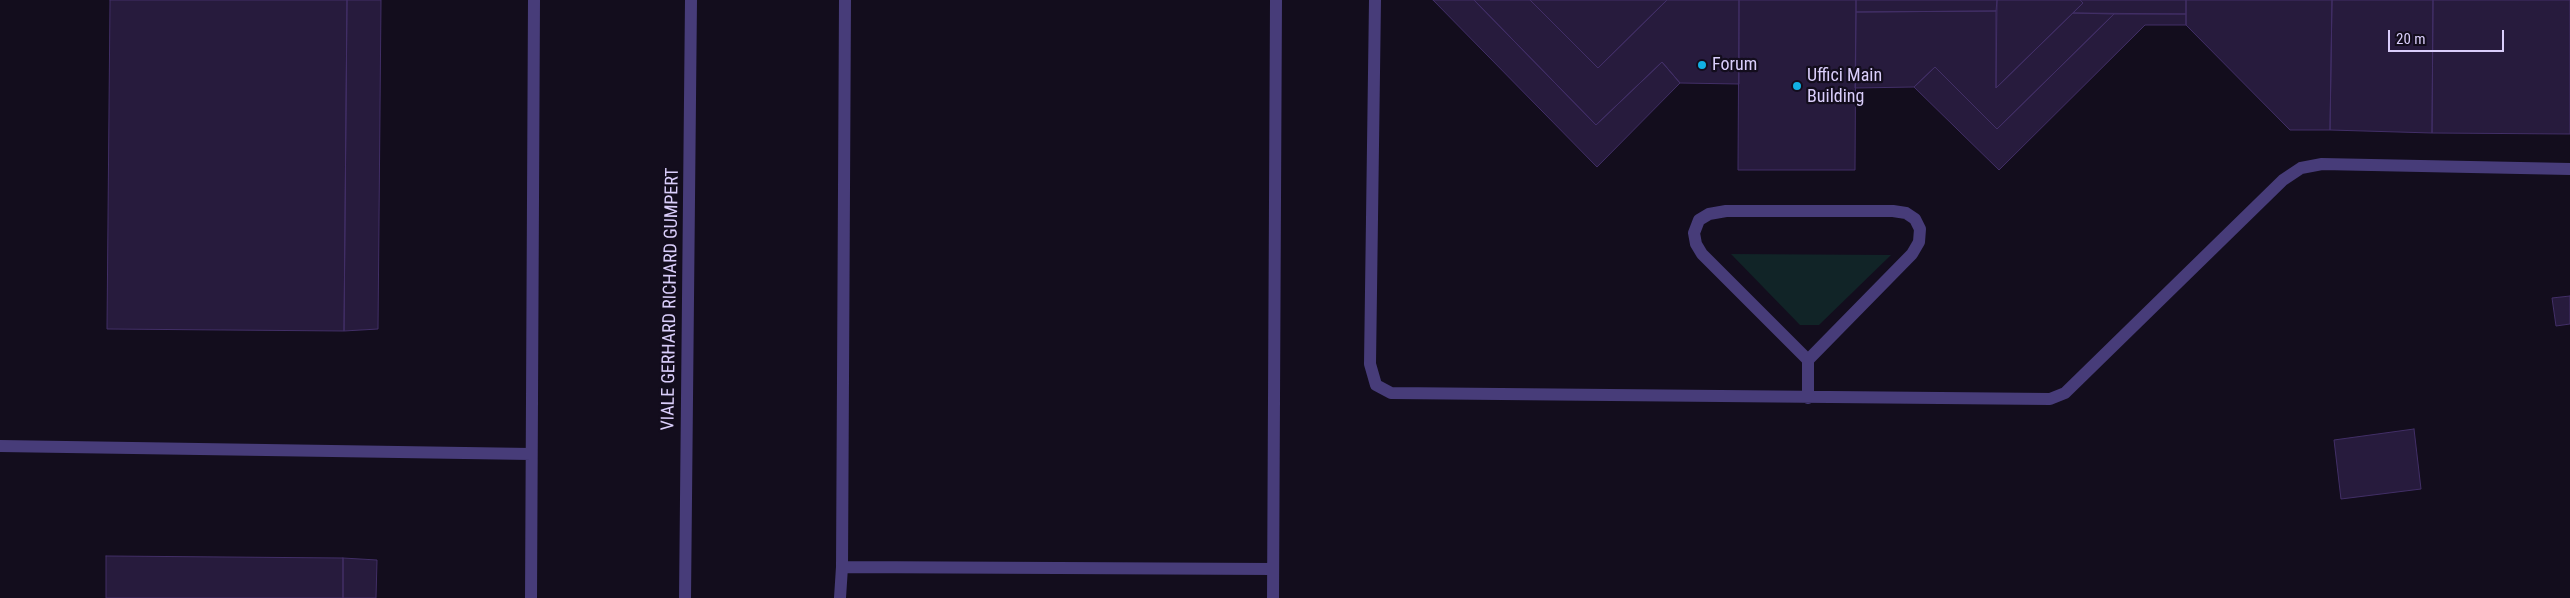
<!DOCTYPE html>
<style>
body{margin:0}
#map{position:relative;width:2570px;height:598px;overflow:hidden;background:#130d1d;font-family:"Roboto Condensed",sans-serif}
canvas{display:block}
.scale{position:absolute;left:2388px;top:30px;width:116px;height:22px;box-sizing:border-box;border:2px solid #dacefb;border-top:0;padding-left:6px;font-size:15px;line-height:18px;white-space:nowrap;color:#dacefb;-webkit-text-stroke:4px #130d1d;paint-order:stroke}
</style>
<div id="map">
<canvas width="2570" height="598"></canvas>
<div class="scale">20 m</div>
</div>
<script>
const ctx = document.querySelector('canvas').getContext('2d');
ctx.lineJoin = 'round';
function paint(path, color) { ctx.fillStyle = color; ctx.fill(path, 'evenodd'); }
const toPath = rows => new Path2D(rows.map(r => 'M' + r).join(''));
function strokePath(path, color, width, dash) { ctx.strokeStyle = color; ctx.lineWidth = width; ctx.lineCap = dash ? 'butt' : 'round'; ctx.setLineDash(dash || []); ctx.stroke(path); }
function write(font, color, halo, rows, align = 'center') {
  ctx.font = font + ' "Roboto Condensed",sans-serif'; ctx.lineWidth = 4.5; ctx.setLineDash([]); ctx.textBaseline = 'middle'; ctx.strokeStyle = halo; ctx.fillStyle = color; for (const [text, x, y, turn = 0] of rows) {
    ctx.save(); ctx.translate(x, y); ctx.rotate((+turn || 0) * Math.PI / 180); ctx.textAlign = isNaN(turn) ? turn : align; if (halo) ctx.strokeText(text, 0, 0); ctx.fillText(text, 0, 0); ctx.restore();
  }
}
paint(toPath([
 [1731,254,1891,255,1819,325,1800,325]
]), '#112427');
const building = toPath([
 [110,0,347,0,344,331,107,329,110,0],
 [347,0,381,0,378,329,344,331,347,0],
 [1433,0,1474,0,1596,125,1662,62,1680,83,1597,167,1433,0],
 [1474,0,1530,0,1598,68,1667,0,1739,0,1739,84,1680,83,1662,62,1596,125,1474,0],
 [1530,0,1667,0,1598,68,1530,0],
 [1739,0,1856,0,1855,170,1738,170,1739,0],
 [1856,0,1997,0,1996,11,1856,12,1856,0],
 [1997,0,2080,0,2083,3,1996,88,1997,0],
 [2080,0,2186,0,2186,14,2073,13,2083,3,2080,0],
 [2186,0,2332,0,2330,130,2290,130,2186,25,2186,0],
 [2332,0,2433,0,2432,133,2330,130,2332,0],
 [2433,0,2570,0,2570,134,2432,133,2433,0],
 [1996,11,1996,88,2073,13,2114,14,1997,129,1935,67,1914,87,1855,88,1856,12,1996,11],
 [2114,14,2186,14,2186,25,2145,25,1999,170,1914,87,1935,67,1997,129,2114,14],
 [2570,296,2570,324,2556,326,2552,298,2570,296],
 [2414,429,2421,489,2341,499,2334,440,2414,429],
 [106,556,343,558,343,598,106,598,106,556],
 [343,558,377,560,376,598,343,598,343,558]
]);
paint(building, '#271b3d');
strokePath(building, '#422f67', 1);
strokePath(toPath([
 [845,0,842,567,1273,569],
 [1375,0,1370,364,1376,385,1391,393,2050,399,2065,393,2283,180,2301,168,2322,164,2570,169],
 [1808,360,1912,254,1919,242,1920,229,1915,219,1906,213,1893,211,1726,211,1709,214,1699,220,1694,233,1696,244,1702,254,1808,360,1808,398],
 [0,446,531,454],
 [531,598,534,0],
 [840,598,842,567],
 [1273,598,1276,0]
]), '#473c79', 12);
strokePath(toPath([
 [685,598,691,0]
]), '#473c79', 12);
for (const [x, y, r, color] of [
 [1702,65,5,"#11b0e3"],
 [1797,86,5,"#11b0e3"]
]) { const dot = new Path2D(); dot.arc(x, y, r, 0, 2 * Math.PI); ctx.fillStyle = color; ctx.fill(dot); strokePath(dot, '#130d1d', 2); }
write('18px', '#dacefb', '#130d1d', [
 ["Forum",1712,65],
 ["Uffici Main",1807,76],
 ["Building",1807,97]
], 'left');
write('18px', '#dacefb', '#130d1d', [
 ["VIALE GERHARD RICHARD GUMPERT",671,299,-89]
]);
</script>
